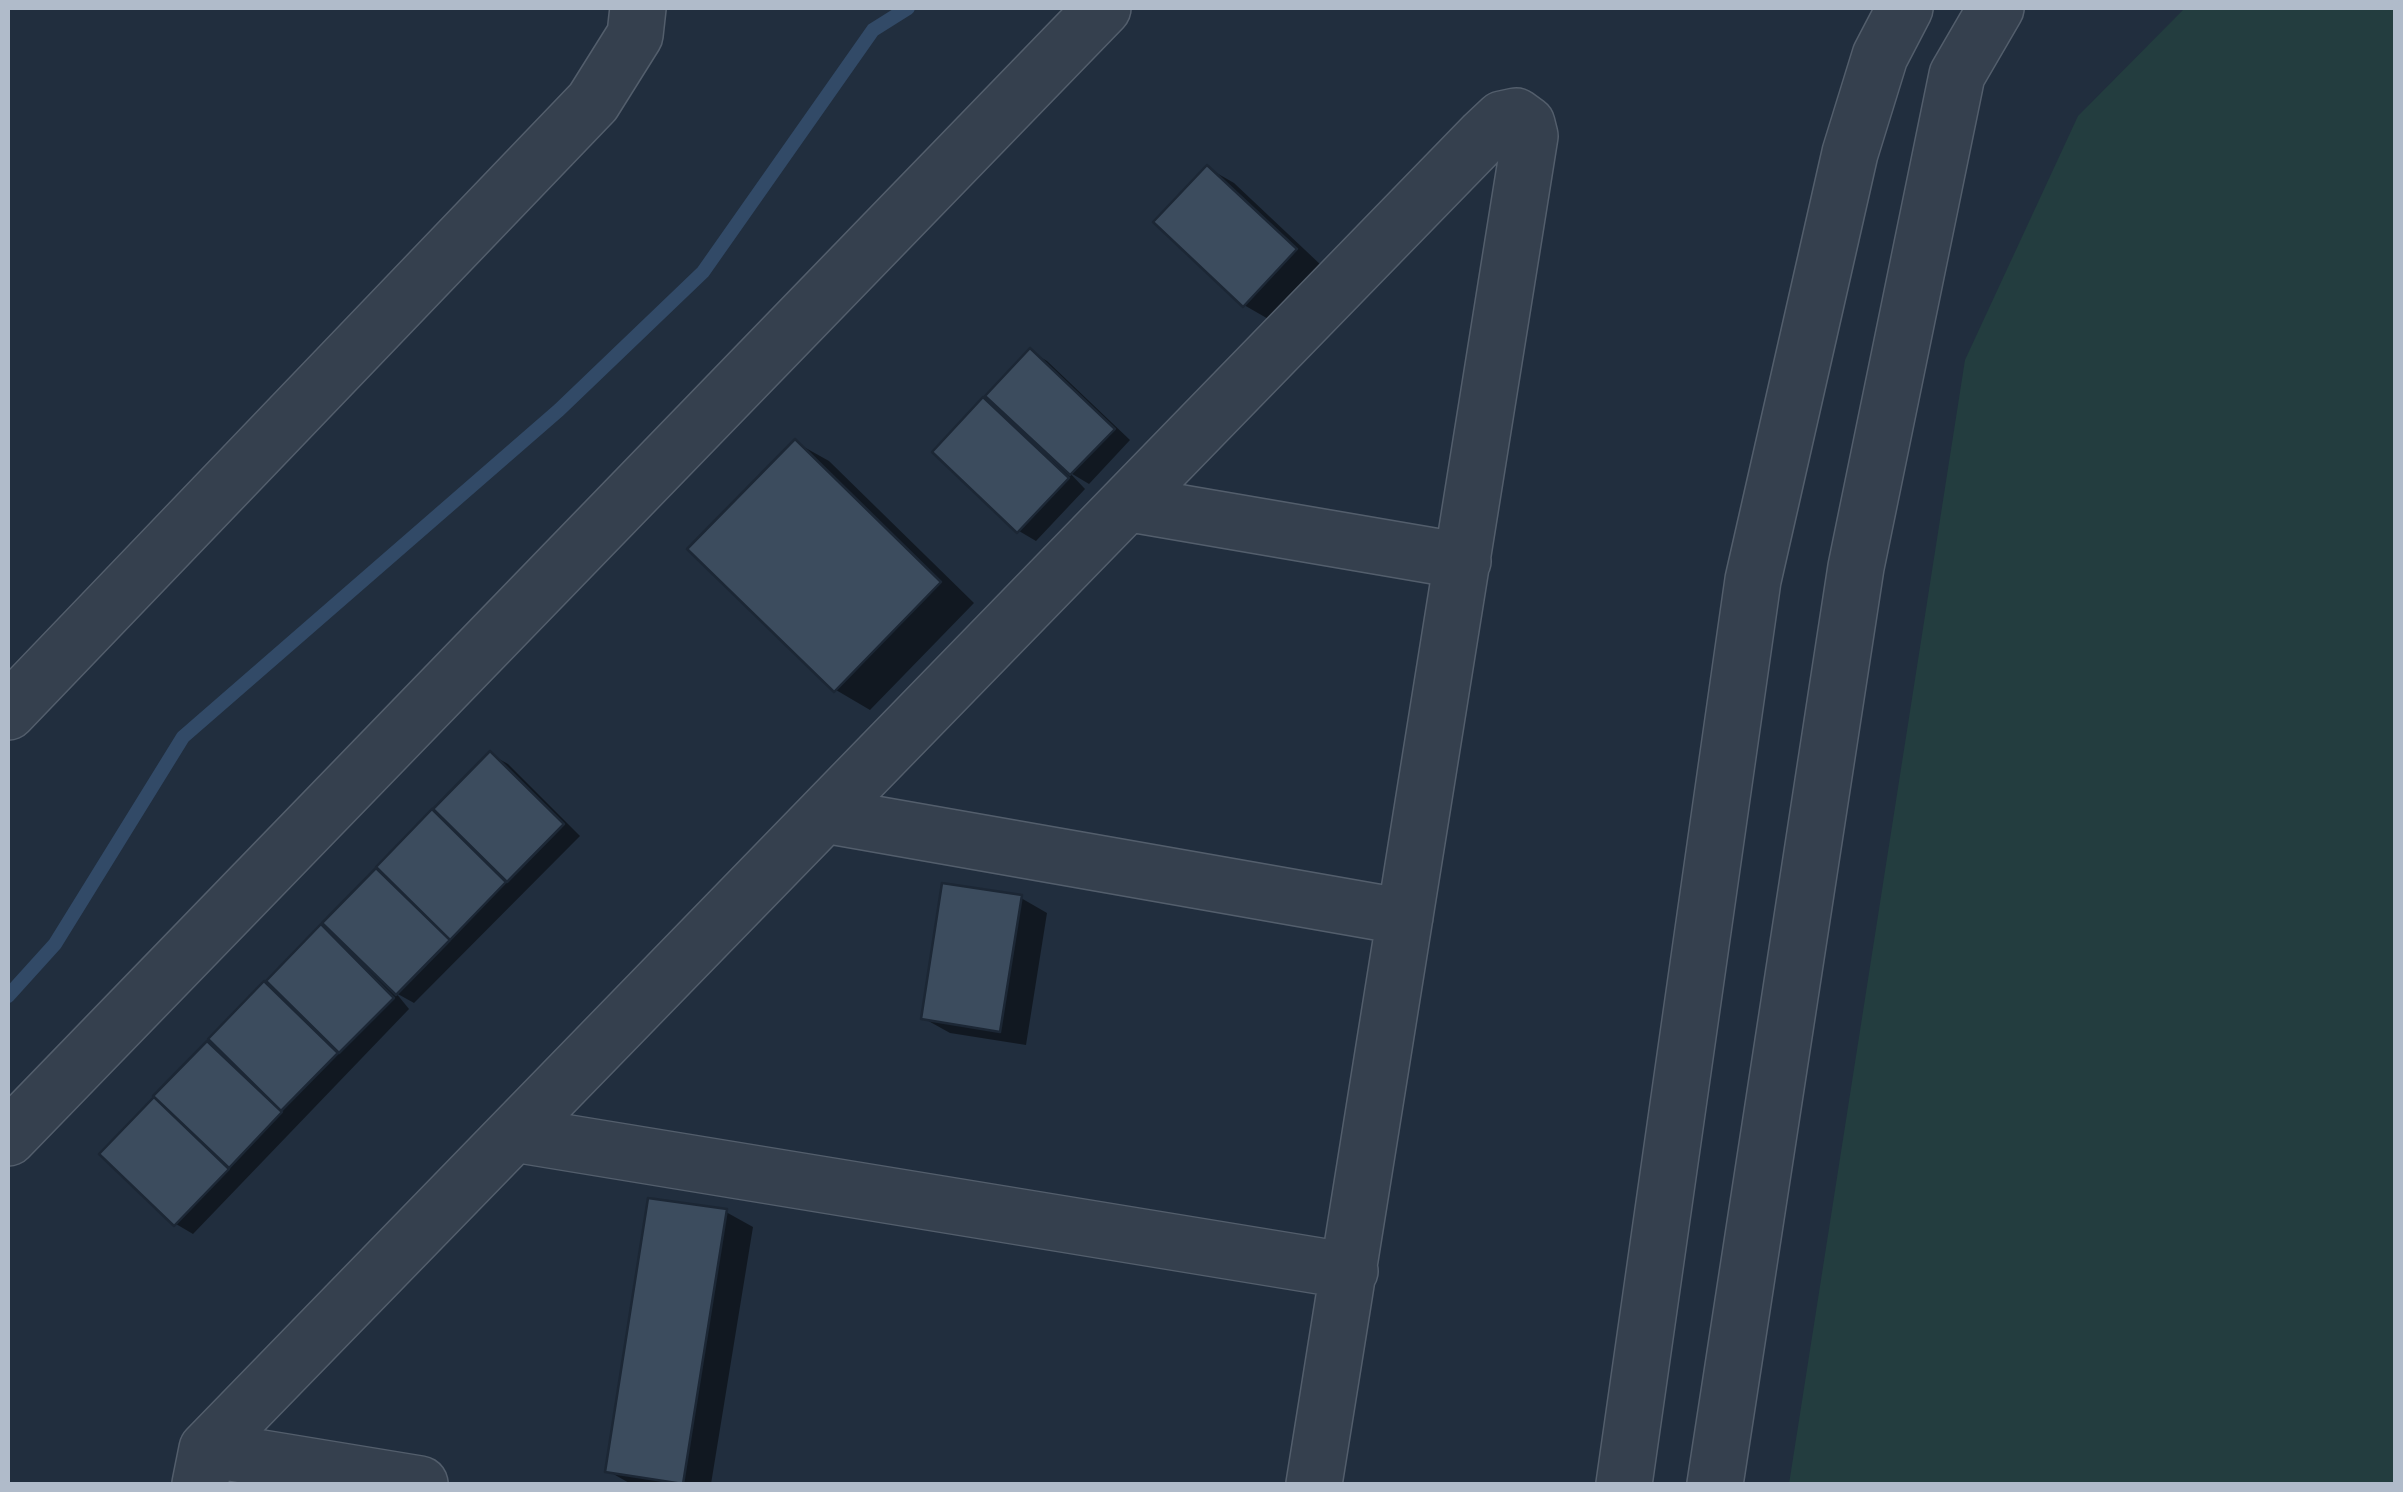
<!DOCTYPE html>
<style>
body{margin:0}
#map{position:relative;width:2403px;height:1492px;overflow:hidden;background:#212e3e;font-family:Poppins,sans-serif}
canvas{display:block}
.frame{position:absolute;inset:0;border:10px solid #b0bbca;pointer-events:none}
</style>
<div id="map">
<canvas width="2403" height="1492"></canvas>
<div class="frame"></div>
</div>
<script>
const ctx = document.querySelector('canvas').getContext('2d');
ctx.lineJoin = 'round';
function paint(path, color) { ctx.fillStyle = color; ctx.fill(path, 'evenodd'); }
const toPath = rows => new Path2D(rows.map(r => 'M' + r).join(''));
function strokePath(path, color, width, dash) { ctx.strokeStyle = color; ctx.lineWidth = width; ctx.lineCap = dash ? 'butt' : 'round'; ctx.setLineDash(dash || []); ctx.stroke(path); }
paint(toPath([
 [2185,8,2395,8,2395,1484,1789,1484,1965,360,2078,116]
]), '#233d3f');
paint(toPath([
 [1208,168,1234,183,1322,266,1270,320,1244,305],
 [1030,351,1047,361,1130,440,1089,484,1069,472,1085,489,1036,541,1019,531,983,401,1003,412],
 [795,442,829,461,974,603,870,710,836,690],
 [490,754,508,764,580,836,414,1003,396,993,409,1009,193,1234,176,1224,103,1154,207,1044,221,1052,211,1039],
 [1021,898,1047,913,1026,1045,950,1033,923,1018],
 [726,1212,753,1227,711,1484,631,1484,608,1471]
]), '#0007');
strokePath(toPath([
 [8,996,55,944,183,737,559,410,703,272,873,30,908,8]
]), '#324a67', 14);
const building = toPath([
 [1207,165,1297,249,1243,307,1153,222,1207,165],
 [1030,348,1115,429,1070,475,985,396,1030,348],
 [983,397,1069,478,1017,533,932,452,983,397],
 [795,439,941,582,834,692,687,549,795,439],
 [490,751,564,824,507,882,433,809,490,751],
 [432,809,506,882,450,940,376,867,432,809],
 [376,868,450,940,396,995,322,923,376,868],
 [942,883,1022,895,1000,1032,921,1019,942,883],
 [321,924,394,998,339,1053,266,981,321,924],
 [264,981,338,1053,281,1111,208,1039,264,981],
 [207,1041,282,1112,229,1168,153,1096,207,1041],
 [154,1097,229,1169,174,1226,99,1154,154,1097],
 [648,1198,727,1209,683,1484,605,1472,648,1198]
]);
paint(building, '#3c4c5e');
strokePath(building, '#1c2735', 2.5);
const minor = toPath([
 [1130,504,1463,561],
 [8,712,593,102,635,35,638,8],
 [824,815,1405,917],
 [514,1134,1350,1271],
 [8,1138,1103,8],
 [207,1449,420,1484],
 [200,1484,207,1449,1485,135,1502,119,1516,116,1527,124,1530,136,1314,1484],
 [1624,1484,1753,580,1850,153,1880,56,1905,8],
 [1715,1484,1856,567,1957,75,1996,8]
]);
strokePath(minor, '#535e6c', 58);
strokePath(minor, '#35404e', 55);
</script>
